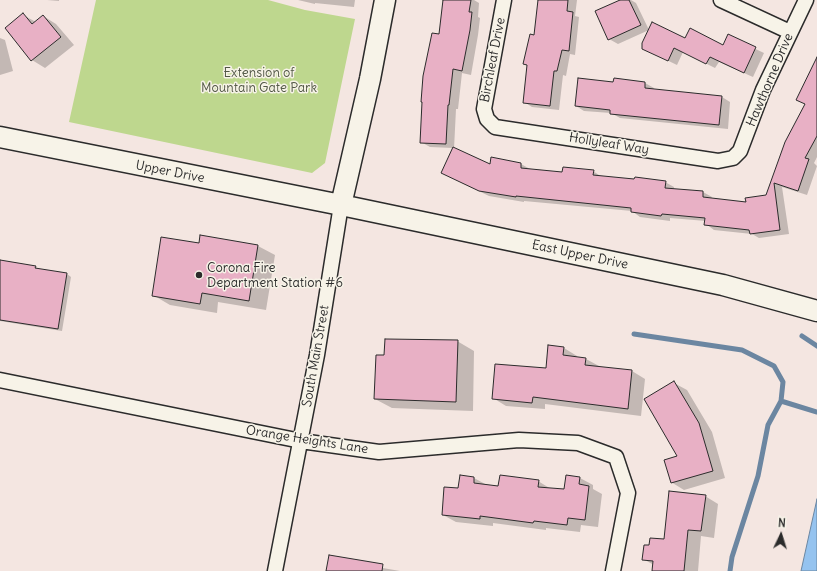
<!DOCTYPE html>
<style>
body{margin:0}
#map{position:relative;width:817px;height:571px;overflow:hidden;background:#f4e6e1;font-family:Delius,sans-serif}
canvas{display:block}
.north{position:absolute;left:761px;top:515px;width:40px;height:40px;-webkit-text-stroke:3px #f7f3e8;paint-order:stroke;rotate:4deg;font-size:11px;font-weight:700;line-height:16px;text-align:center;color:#2b2b2b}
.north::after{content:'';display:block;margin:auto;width:14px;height:18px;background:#2b2b2b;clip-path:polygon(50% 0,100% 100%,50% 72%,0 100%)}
</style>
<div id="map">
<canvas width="817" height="571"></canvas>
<div class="north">N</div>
</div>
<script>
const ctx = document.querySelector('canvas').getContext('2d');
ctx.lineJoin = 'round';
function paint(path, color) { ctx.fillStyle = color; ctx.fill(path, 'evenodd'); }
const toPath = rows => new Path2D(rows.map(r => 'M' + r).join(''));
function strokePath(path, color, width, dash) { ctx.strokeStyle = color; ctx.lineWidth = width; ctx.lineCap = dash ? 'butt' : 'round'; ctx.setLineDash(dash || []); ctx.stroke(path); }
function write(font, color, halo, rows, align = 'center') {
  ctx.font = font + ' Delius,sans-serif'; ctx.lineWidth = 3; ctx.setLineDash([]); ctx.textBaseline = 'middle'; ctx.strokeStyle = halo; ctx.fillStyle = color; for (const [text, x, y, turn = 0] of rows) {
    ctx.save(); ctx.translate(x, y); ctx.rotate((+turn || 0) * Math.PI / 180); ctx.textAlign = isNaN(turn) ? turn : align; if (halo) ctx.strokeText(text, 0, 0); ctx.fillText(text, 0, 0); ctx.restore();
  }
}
paint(toPath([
 [96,0,268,0,305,10,355,19,325,163,312,173,69,122]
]), '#bed78e');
const water = toPath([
 [817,499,817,571,801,571,817,499]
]);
paint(water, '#95c3ef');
strokePath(water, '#6b86a1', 1);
paint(toPath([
 [47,0,59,0,59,1],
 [298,0,355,0,354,7,315,3,315,4],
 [444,0,474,0,479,3,478,17,480,18,478,35,471,75,462,73,458,109,456,109,454,149,490,166,492,159,521,164,530,169,530,170,563,173,593,171,602,177,665,182,674,187,674,190,703,192,712,197,711,199,747,203,767,196,806,104,817,58,817,157,814,163,817,166,807,195,782,187,789,234,759,238,752,234,714,230,706,224,706,221,670,218,670,221,640,217,632,211,524,201,524,202,489,196,442,173,453,148,430,147,421,142,440,35],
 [539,0,577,0,575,16,579,17,575,55,570,54,566,76,563,75,559,110,532,107,524,102,535,36],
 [622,0,631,0,636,3,649,30,618,44,609,39],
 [23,15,36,22,43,16,56,24,74,45,45,68,32,60,6,28],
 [728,36,764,53,753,77,719,62,715,68,683,52,677,65,652,53,686,39,723,46],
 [0,38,5,40,13,71,0,75],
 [614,83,645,83,654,88,653,90,722,97,730,102,728,129,620,118,611,113,584,111,576,106],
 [201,236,258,246,275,255,266,310,218,302,217,313,170,305,153,295,199,244],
 [0,261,36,267,39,270,67,274,71,277,62,331,0,321],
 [457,341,474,351,473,411,392,408,375,399,385,356],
 [564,348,577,356,576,358,586,359,599,366,599,367,632,371,645,379,641,416,545,404,545,409,506,406,493,398,546,370],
 [674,383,687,390,712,432,725,478,684,490,671,482,679,457],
 [461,477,474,478,487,485,499,487,538,481,551,489,565,491,567,477,580,478,593,485,593,489,602,494,598,527,581,525,580,532,546,528,546,530,493,523,493,526,456,522,443,515,459,489],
 [705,496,718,504,714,538,701,536,698,571,653,571,654,565,643,559,650,546,665,540],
 [377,567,400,571,327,571]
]), '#0003');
strokePath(toPath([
 [634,334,742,350,774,366,783,382,781,401,817,412],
 [802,336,817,346],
 [730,571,732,557,758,476,768,425,781,401]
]), '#6b86a1', 5);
const building = toPath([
 [443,0,471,0,469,12,472,12,470,30,462,71,453,69,449,105,448,105,446,144,420,143,422,102,421,102,423,76,432,33,439,34,443,0],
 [538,0,568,0,567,11,573,12,569,51,562,50,557,71,554,71,550,106,523,103,527,65,523,64,530,34,534,35,538,0],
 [620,0,629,0,641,25,608,40,595,11,620,0],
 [23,13,32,24,43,15,61,37,31,61,5,28,23,13],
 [652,22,685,38,690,28,723,45,728,34,756,47,744,73,710,57,706,64,674,48,668,61,642,49,642,43,652,22],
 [817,57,817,136,805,158,809,159,798,191,774,183,780,230,750,234,749,230,704,225,705,218,662,214,661,216,631,212,631,208,516,196,516,197,479,191,441,173,453,147,490,164,491,157,521,163,521,168,562,172,563,167,594,170,593,175,634,179,635,177,666,181,665,188,703,191,703,197,746,202,745,198,766,195,785,142,805,104,796,100,817,57],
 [578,78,613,82,614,78,645,82,645,88,722,96,719,125,610,114,610,110,575,106,578,78],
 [200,235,258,245,249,301,202,293,200,304,152,296,161,237,199,243,200,235],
 [0,260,36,266,35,268,67,273,58,329,0,320,0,260],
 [385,339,458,340,456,402,374,399,376,355,384,355,385,339],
 [548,345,564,347,563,355,586,358,585,365,632,370,628,409,533,397,532,403,492,399,495,364,546,368,548,345],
 [674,381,699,423,713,471,671,483,664,460,677,456,644,399,674,381],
 [460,475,474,477,474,483,498,486,500,475,539,480,538,487,564,489,566,475,580,477,579,484,589,486,585,520,568,518,567,525,534,521,533,523,480,516,480,519,442,515,444,487,458,488,460,475],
 [669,491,706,495,701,531,688,530,684,571,652,571,653,561,642,560,644,545,649,545,650,538,664,539,669,491],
 [329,555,383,564,382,571,326,571,329,555]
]);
paint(building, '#e8b0c5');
strokePath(building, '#2b2b2b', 1);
const minor = toPath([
 [504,0,484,109,487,119,495,127,718,161,733,158,740,151,763,90,806,0],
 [721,0,790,32],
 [0,380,301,441,379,452,519,440,578,443,616,457,628,493,613,571],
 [275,571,317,355,341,205]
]);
const secondary = toPath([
 [0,137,341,205,723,285,817,311],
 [341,205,370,79,385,0]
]);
strokePath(minor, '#2b2b2b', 17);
strokePath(secondary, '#2b2b2b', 23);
strokePath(minor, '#f7f3e8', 14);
strokePath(secondary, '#f7f3e8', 20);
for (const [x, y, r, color] of [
 [199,275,4,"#2b2b2b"]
]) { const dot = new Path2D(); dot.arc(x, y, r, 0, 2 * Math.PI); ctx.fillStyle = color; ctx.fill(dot); strokePath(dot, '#f7f3e8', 1.5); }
write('13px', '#2b2b2b', '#f7f3e8', [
 ["Birchleaf Drive",493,60,-79],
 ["Hawthorne Drive",770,80,-67],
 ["Hollyleaf Way",609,144,9],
 ["Upper Drive",170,172,11],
 ["East Upper Drive",580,255,12],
 ["South Main Street",316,356,-80],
 ["Orange Heights Lane",307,440,9]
]);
write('13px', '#505644', '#f7f3e8', [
 ["Extension of",259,73],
 ["Mountain Gate Park",259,88]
]);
write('13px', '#2b2b2b', '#f7f3e8', [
 ["Corona Fire",207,268],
 ["Department Station #6",207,283]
], 'left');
</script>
